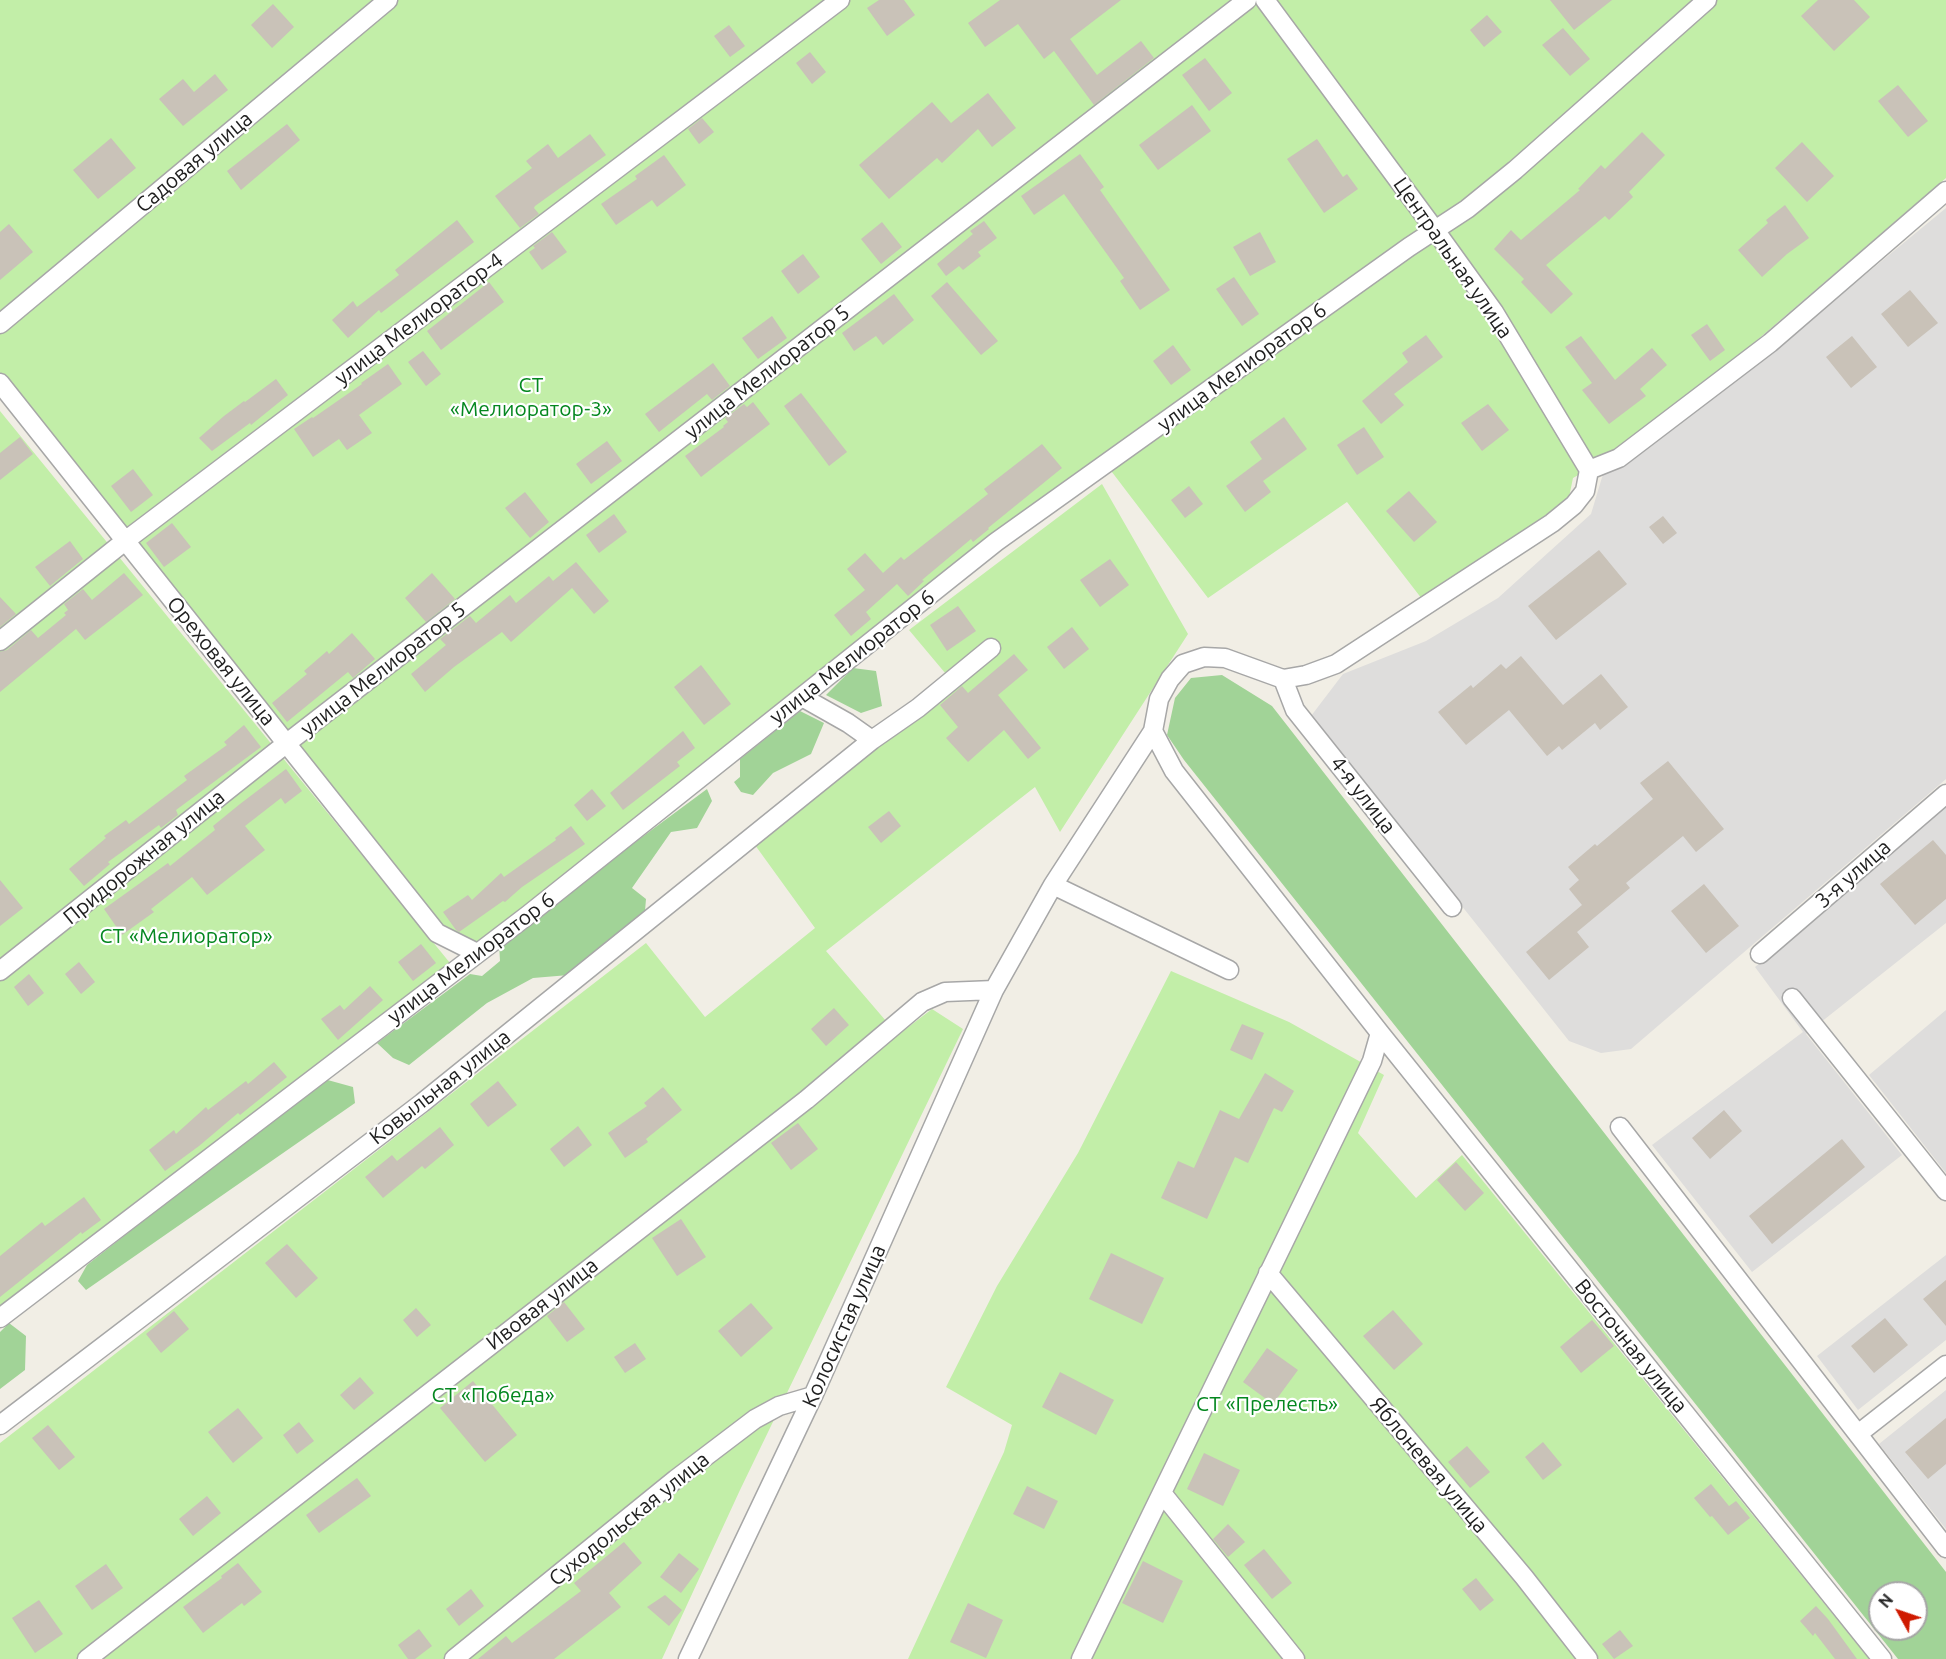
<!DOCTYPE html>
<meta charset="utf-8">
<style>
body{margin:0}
#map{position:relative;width:1946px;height:1659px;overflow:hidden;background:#f1eee5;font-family:Ubuntu,sans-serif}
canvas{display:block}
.north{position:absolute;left:1868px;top:1581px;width:60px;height:60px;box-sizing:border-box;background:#fff;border:2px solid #a6a6a6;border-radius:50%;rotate:310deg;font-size:16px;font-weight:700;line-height:24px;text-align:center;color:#202020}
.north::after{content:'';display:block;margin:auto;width:21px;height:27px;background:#cf1a00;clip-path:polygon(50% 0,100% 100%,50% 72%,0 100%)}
</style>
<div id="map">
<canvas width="1946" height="1659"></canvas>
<div class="north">N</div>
</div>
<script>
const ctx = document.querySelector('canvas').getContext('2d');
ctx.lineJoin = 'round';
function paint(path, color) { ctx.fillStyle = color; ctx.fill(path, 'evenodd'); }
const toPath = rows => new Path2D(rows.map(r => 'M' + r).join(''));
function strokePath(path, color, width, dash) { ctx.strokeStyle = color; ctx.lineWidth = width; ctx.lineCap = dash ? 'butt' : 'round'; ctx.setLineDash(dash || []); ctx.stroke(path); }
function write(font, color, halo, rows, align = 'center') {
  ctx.font = font + ' Ubuntu,sans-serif'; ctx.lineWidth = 4.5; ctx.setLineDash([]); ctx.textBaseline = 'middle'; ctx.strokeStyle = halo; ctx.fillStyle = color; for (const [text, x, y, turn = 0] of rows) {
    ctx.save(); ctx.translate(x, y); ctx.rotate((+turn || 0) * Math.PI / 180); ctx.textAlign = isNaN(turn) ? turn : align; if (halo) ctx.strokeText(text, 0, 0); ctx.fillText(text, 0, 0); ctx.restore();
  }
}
paint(toPath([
 [1946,208,1946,779,1631,1049,1601,1053,1569,1041,1311,716,1343,674,1426,641,1498,598,1591,514,1603,474,1679,423,1781,344],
 [1946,805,1946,923,1806,1034,1902,1155,1752,1272,1652,1145,1803,1032,1755,967],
 [1946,1010,1946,1173,1869,1075],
 [1946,1255,1946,1340,1858,1410,1817,1356],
 [1946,1390,1946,1529,1879,1444]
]), '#dedddc');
paint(toPath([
 [0,0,1946,0,1946,178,1735,359,1616,454,1573,478,1568,502,1422,599,1347,502,1208,598,1102,459,464,953,0,374],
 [0,411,450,963,446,971,0,1312],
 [1102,484,1188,634,1060,832,1035,787,826,951,898,1035,932,1009,963,1029,740,1490,662,1659,0,1659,0,1443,646,943,705,1017,815,928,755,845,956,686,909,630],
 [1171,971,1289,1022,1384,1075,1358,1133,1416,1198,1462,1155,1869,1659,908,1659,1004,1452,1012,1425,946,1387,997,1286,1078,1153]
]), '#c2eea8');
paint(toPath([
 [853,668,876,671,882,706,861,713,826,695],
 [1222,675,1272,706,1946,1572,1946,1659,1898,1659,1184,760,1167,735,1175,698,1191,678],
 [1880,1593,1916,1593,1916,1629,1880,1629],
 [800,711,824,723,811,754,773,773,753,795,741,792,734,782,740,777,740,759],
 [707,789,712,801,697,828,671,832,632,888,646,899,645,911,569,975,533,978,487,1003,409,1065,393,1058,377,1043,470,974,482,976,500,961,499,943],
 [324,1079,353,1087,355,1103,86,1290,78,1281,87,1265],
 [9,1323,26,1336,25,1370,0,1389,0,1332]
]), '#a1d397');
paint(toPath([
 [879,0,904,0,915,15,887,36,867,8],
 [1000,0,1121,0,1070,39,1097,75,1141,41,1154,58,1094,105,1054,51,1044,59,1018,24,985,47,968,23],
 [1550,0,1612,0,1574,30],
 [1818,0,1854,0,1870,17,1834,51,1801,16],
 [273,4,294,27,272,48,251,25],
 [1487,15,1502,32,1484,47,1470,30],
 [729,25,745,46,730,57,714,36],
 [1563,28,1590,59,1570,76,1542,45],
 [810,52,826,72,812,84,796,63],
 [1205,58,1232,93,1209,111,1182,75],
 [215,74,228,90,183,126,159,99,183,79,194,92],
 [1898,85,1928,121,1908,137,1878,101],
 [988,93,1016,128,992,147,978,129,942,163,937,158,889,199,859,165,932,102,951,123],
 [1192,105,1211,131,1158,170,1139,145],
 [702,118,714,132,699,144,688,129],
 [287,124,300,140,241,190,227,171],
 [1642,132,1665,155,1629,192,1633,197,1609,220,1605,216,1546,265,1573,294,1551,314,1521,282,1524,279,1494,249,1511,230,1521,240,1580,190,1578,189,1601,165,1605,169],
 [590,134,606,155,535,206,534,208,539,214,520,228,495,196,532,168,526,161,548,144,558,158],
 [111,138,136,168,98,199,73,170],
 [1317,139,1343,177,1347,174,1358,189,1324,213,1287,159],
 [1802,142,1834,176,1807,202,1775,168],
 [1080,154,1104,187,1100,190,1170,290,1140,310,1120,281,1124,278,1064,194,1034,215,1021,196],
 [664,155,686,185,657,207,652,200,616,225,601,204,637,179,635,176],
 [1785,205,1809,238,1787,254,1762,277,1738,250,1768,223,1766,220],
 [457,220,474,242,381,313,379,310,348,338,332,320,353,301,357,307,399,275,395,270],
 [984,221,997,238,978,252,981,256,963,270,959,266,946,276,937,264,973,234,970,231],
 [882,222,902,247,881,264,861,239],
 [9,224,33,252,0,280,0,232],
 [552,232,567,252,542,270,529,252,535,248,533,246],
 [1260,232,1276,262,1250,276,1233,247],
 [803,254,820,277,798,294,781,271],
 [1234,277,1259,314,1242,326,1216,289],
 [489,282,504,302,441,350,427,331],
 [947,282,998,341,981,355,931,296],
 [1910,290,1938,323,1908,347,1881,314],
 [894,294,914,320,883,345,876,336,854,351,842,333],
 [772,316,787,338,758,359,742,338],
 [1707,324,1725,350,1710,361,1691,335],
 [1426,335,1443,357,1394,394,1404,405,1381,424,1362,401,1408,362,1402,353],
 [1581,336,1615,380,1652,348,1667,365,1640,389,1646,396,1609,424,1582,390,1592,383,1565,347],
 [1852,336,1877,367,1851,388,1826,357],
 [1173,345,1191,370,1171,385,1153,361],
 [423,351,441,374,426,386,408,362],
 [713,363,730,386,712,400,707,394,659,432,645,414],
 [388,364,402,384,359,415,372,433,347,450,339,439,313,457,294,429,312,417,313,418,362,384,361,383],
 [276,379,288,395,251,425,250,423,212,451,199,438,224,416,244,401,245,402],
 [801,393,847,452,829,466,784,406],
 [753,402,770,424,701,477,685,456,724,427,723,426,728,422,725,418,744,404,747,407],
 [1488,404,1509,430,1482,451,1461,423],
 [1284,417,1307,449,1263,481,1271,492,1245,512,1226,486,1262,459,1250,442],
 [1364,427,1384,457,1357,475,1337,445],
 [20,437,33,454,0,480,0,453],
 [607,441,622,461,591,484,576,464],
 [1042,444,1062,468,988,528,989,529,973,542,971,539,922,580,924,581,908,596,897,584,866,612,871,619,851,636,834,615,865,590,847,569,865,553,883,573,901,557,904,560,988,494,984,489],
 [133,469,153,495,131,512,111,486],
 [1189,486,1203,504,1185,518,1171,500],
 [1409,491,1437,522,1414,542,1386,511],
 [525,492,549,522,530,538,505,508],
 [614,514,627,532,599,553,586,535],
 [1663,516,1677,533,1663,544,1649,527],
 [172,523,191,547,164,567,146,543],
 [70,541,83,559,50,586,35,567],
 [1599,550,1627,584,1556,640,1528,606],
 [1110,559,1129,585,1100,607,1080,580],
 [576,562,609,601,594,614,572,588,511,642,502,632,454,667,425,692,411,674,446,645,440,639,470,616,476,623,510,595,516,603,549,576,553,581],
 [124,573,143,595,85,640,76,629,0,692,0,652,7,650,31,630,38,638,66,615,64,613,68,610,64,604,83,589,92,600],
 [432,573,455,599,426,622,405,598],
 [0,597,16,614,0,627],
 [958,606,976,631,947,651,930,625],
 [1072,627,1089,649,1064,669,1047,647],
 [352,633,375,659,353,678,348,672,287,722,272,703,307,674,304,671,327,651,329,654],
 [1014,654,1028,670,998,695,1041,748,1028,759,1004,730,968,762,946,738,958,727,940,705,962,686,968,693],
 [1521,656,1563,705,1601,674,1628,707,1600,730,1595,723,1562,750,1559,746,1547,756,1509,710,1466,745,1438,712,1471,685,1473,688,1501,664,1506,669],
 [701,665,731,704,704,725,674,687],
 [244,725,261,747,176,810,178,815,161,828,159,825,108,862,110,864,84,886,69,869,106,838,104,836,126,820,129,824,187,780,184,776,227,745,224,742],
 [683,731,695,748,677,762,680,766,623,810,610,793],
 [1668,761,1724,829,1696,852,1683,836,1626,883,1630,888,1577,932,1589,947,1549,980,1526,952,1582,905,1569,889,1579,880,1568,867,1595,844,1597,846,1653,799,1640,783],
 [286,769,302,791,285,804,281,798,245,826,265,850,207,895,192,877,151,909,154,912,122,935,104,909,168,863,170,866,215,830,213,826,240,804],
 [592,789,606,806,587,821,574,805],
 [889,811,901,826,881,843,868,827],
 [571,826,585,844,522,887,505,902,503,901,459,932,456,930,443,912,468,895,472,900,501,873,504,877,556,840,555,838],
 [1933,840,1946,855,1946,899,1915,925,1880,884],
 [0,880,23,908,0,926],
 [1704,884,1739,926,1706,953,1671,911],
 [421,944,436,963,413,981,398,962],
 [79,962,95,982,81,994,65,974],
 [29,974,44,993,28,1006,14,987],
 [370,986,383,1000,338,1040,321,1019,340,1005,344,1010],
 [834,1008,849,1025,826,1046,811,1029],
 [1242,1024,1264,1033,1252,1060,1230,1050],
 [274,1062,287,1077,240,1115,238,1113,199,1146,165,1171,149,1150,174,1130,176,1134,206,1107,208,1110,246,1081,248,1084],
 [1265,1073,1294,1091,1282,1112,1274,1108,1248,1163,1235,1157,1207,1219,1161,1198,1178,1161,1194,1168,1220,1110,1239,1119],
 [498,1081,517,1105,488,1127,470,1104],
 [663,1087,682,1110,646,1139,648,1142,625,1158,608,1133,647,1106,644,1103],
 [1724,1110,1742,1131,1710,1159,1692,1138],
 [798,1123,818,1149,791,1170,771,1143],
 [578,1126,592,1145,564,1167,550,1149],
 [440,1127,454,1145,425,1169,422,1166,383,1198,365,1177,392,1155,397,1161],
 [1842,1139,1865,1167,1772,1244,1749,1216],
 [1456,1162,1484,1193,1465,1211,1437,1180],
 [84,1197,101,1220,82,1234,81,1232,0,1297,0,1256,42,1222,45,1226],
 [681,1219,706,1257,677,1276,652,1238],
 [287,1244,318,1278,296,1298,265,1263],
 [1111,1253,1164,1278,1142,1324,1089,1299],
 [1946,1280,1946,1326,1923,1299],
 [564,1302,585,1329,567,1342,547,1316],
 [751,1303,773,1328,741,1357,718,1331],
 [416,1308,431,1325,417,1337,403,1320],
 [1393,1310,1423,1344,1394,1370,1363,1336],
 [174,1311,189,1329,161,1353,146,1334],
 [1885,1318,1908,1345,1874,1373,1851,1346],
 [1592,1320,1614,1346,1581,1373,1560,1347],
 [635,1343,646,1359,625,1373,614,1357],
 [1267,1348,1298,1370,1273,1404,1243,1382],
 [1060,1372,1114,1400,1096,1435,1042,1407],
 [360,1377,374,1393,354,1410,340,1395],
 [473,1381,517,1435,485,1462,440,1408],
 [238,1408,263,1438,233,1463,208,1432],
 [1946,1418,1946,1464,1928,1479,1905,1452],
 [299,1422,314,1441,297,1454,283,1435],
 [48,1425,75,1457,59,1470,32,1438],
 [1543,1442,1562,1465,1543,1480,1525,1457],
 [1467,1446,1490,1472,1470,1488,1448,1462],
 [1204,1453,1240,1470,1223,1506,1187,1489],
 [357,1478,371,1496,319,1533,306,1515],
 [1711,1484,1729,1506,1736,1501,1750,1518,1728,1535,1712,1516,1710,1517,1694,1498],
 [1027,1486,1058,1501,1044,1529,1013,1514],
 [207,1496,221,1513,193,1536,179,1519],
 [1228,1524,1245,1542,1228,1557,1213,1539],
 [624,1542,642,1563,609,1593,621,1607,554,1659,478,1659,506,1636,512,1643,581,1591,574,1583],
 [1264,1549,1292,1583,1272,1599,1244,1565],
 [679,1553,699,1569,681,1593,660,1577],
 [1143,1561,1183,1581,1163,1623,1122,1603],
 [238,1563,262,1592,244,1606,242,1603,203,1633,183,1607,222,1578,221,1576],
 [106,1564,123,1588,92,1610,75,1586],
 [1476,1578,1494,1600,1480,1611,1462,1589],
 [471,1589,484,1606,459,1626,446,1609],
 [665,1595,682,1610,669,1626,647,1607],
 [39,1600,63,1634,35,1653,12,1618],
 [968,1603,1003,1620,986,1658,950,1642],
 [1816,1606,1828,1619,1857,1659,1835,1659,1815,1633,1813,1636,1800,1621],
 [419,1629,432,1646,415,1659,408,1659,398,1645],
 [1620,1630,1633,1646,1614,1659,1602,1644]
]), '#c9c2b8');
const minor = toPath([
 [1265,0,1435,230,1494,312,1589,470,1585,491,1574,505,1552,523,1336,664,1306,675,1283,679,1225,658,1204,657,1183,664,1170,679,1159,699,1153,731,1174,771,1380,1033,1882,1659],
 [0,324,388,0],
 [0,383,437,933,477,953],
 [1589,470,1619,458,1770,343,1946,191],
 [0,641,125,541,840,0],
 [1283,679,1295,710,1452,907],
 [802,697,848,723,872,740,918,708,991,648],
 [1053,885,1229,970],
 [1760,954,1946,794],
 [0,971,287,743,1247,0],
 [1792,998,1946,1191],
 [1620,1127,1946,1548],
 [1268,1273,1524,1577,1588,1659],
 [0,1318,528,915,996,542,1409,247,1467,209,1515,170,1707,0],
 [0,1425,422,1103,872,740],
 [1858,1434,1946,1365],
 [1162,1493,1295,1659],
 [87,1659,806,1100,922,1002,945,992,994,990,1053,885,1153,731],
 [454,1659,676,1479,755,1419,779,1406,813,1396],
 [688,1659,813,1396,994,990],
 [1081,1659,1372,1061,1380,1033]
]);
strokePath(minor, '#a7a7a7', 21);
strokePath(minor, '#fff', 18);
write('21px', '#202020', '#fff', [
 ["Садовая улица",194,162,-40],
 ["Центральная улица",1453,258,55],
 ["улица Мелиоратор-4",419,319,-37],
 ["улица Мелиоратор 6",1242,367,-36],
 ["улица Мелиоратор 5",767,372,-38],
 ["улица Мелиоратор 6",852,657,-38],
 ["Ореховая улица",221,661,51],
 ["улица Мелиоратор 5",383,669,-38],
 ["4-я улица",1363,795,52],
 ["Придорожная улица",144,857,-39],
 ["3-я улица",1853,874,-41],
 ["улица Мелиоратор 6",471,958,-37],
 ["Ковыльная улица",440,1087,-38],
 ["Ивовая улица",542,1304,-38],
 ["Колосистая улица",844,1326,-66],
 ["Восточная улица",1631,1346,51],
 ["Яблоневая улица",1429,1465,50],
 ["Суходольская улица",629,1519,-39]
]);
write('21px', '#04871f', '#fff', [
 ["СТ",531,385],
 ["«Мелиоратор-3»",531,409],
 ["СТ «Мелиоратор»",186,936],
 ["СТ «Победа»",493,1395],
 ["СТ «Прелесть»",1267,1404]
]);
</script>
